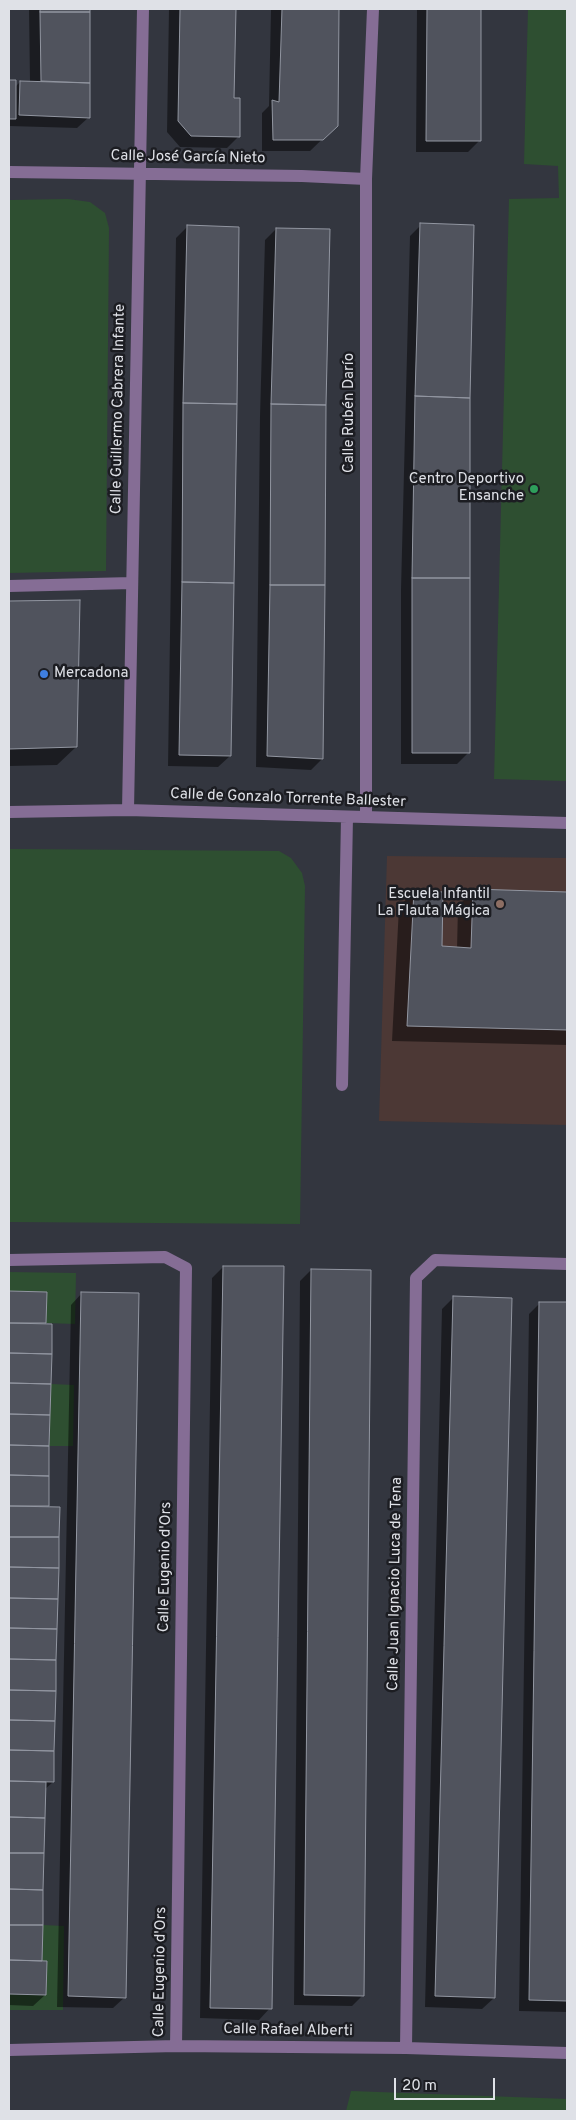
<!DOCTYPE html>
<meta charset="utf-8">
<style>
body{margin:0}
#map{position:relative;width:576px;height:2120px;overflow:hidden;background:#33363f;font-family:Overpass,sans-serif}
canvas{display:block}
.frame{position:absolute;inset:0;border:10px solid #dfe1e7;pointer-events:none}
.scale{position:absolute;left:394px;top:2078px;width:101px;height:22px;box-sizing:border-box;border:2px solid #dfe1e7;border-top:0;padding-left:6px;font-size:15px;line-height:18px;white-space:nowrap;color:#dfe1e7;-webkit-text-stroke:4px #1c1d22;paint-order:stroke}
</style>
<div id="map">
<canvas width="576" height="2120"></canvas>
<div class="frame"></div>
<div class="scale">20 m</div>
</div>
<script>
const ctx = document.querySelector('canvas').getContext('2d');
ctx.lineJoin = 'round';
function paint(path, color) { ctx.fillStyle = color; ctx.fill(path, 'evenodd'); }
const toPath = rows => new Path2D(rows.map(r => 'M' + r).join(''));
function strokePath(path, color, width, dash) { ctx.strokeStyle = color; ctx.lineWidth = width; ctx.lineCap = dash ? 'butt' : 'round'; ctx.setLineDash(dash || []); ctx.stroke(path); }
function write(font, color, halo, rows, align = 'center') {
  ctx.font = font + ' Overpass,sans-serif'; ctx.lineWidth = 5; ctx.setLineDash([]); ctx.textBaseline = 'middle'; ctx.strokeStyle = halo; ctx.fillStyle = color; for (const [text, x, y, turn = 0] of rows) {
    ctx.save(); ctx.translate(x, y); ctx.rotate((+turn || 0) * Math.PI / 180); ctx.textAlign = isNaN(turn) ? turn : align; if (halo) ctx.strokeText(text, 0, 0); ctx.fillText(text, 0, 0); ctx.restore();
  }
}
paint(toPath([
 [387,856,567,858,567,1125,379,1121]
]), '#4c3835');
paint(toPath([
 [528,9,567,9,567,781,494,779,509,199,559,198,558,166,524,164],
 [68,199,90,202,105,213,109,228,106,571,9,573,9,200],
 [9,849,279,851,291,858,302,873,305,886,300,1224,9,1222],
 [9,1272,76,1273,75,1324,46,1323,46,1292,9,1291],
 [51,1384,74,1385,73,1446,49,1446],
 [43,1925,64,1926,63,2010,9,2010,9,1994,46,1995,47,1961,42,1961],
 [351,2091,567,2099,567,2111,346,2111]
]), '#2e4f31');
paint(toPath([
 [29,9,89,9,89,117,77,128,9,126,9,81,15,81,15,87,20,82,30,82],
 [169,9,235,9,233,99,238,137,227,148,180,147,167,132],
 [271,9,338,9,337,125,310,151,262,151,262,113,269,106],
 [417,9,481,9,479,141,468,152,416,152],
 [421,225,468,398,468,753,457,764,401,764,401,589,410,236],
 [187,227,230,756,218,767,168,766,176,238],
 [276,229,325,405,322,759,311,770,256,767,260,416,265,240],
 [79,601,76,747,57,765,9,766,9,603],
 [414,891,440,948,457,949,458,906,473,891,567,893,567,1045,392,1041,399,907],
 [223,1267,270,2008,259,2020,200,2018,212,1278],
 [311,1270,363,1995,352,2006,294,2005,300,1281],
 [9,1293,45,1293,45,1324,51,1325,47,1508,53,1782,44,1790,41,1962,45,1995,33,2006,9,2005],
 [82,1293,125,1997,113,2008,57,2007,71,1305],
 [453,1298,494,1998,482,2009,425,2007,442,1309],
 [540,1303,567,1304,567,2012,519,2011,529,1314]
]), '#0007');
const building = toPath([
 [40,9,90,9,90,12,40,12,40,9],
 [180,9,236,9,234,98,240,98,240,137,191,136,178,121,180,9],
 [282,9,339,9,338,126,323,140,273,140,272,100,279,102,282,9],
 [427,9,481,9,481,141,426,141,427,9],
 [40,12,90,12,90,83,41,81,40,12],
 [9,80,16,80,16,119,9,119,9,80],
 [20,81,90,83,90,118,19,115,20,81],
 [420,223,474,225,470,398,415,396,420,223],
 [187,225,239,227,237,404,183,403,187,225],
 [276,228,330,229,326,405,271,404,276,228],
 [415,396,470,398,470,578,412,578,415,396],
 [183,403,237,404,234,583,182,582,183,403],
 [271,404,326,405,325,585,270,585,271,404],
 [412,578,470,578,470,753,412,753,412,578],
 [182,582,234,583,231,756,179,755,182,582],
 [270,585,325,585,323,759,267,756,270,585],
 [80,600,77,747,9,749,9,601,80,600],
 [473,889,567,892,567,1030,407,1026,414,890,443,892,442,946,471,948,473,889],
 [223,1266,284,1266,272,2009,210,2008,223,1266],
 [311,1269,371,1270,364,1996,304,1995,311,1269],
 [9,1291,47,1292,46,1323,9,1323,9,1291],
 [81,1292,139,1293,126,1998,68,1996,81,1292],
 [453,1296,512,1298,495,1998,435,1996,453,1296],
 [539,1302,567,1302,567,2001,529,2000,539,1302],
 [9,1323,52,1324,52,1354,9,1353,9,1323],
 [9,1353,52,1354,51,1384,9,1383,9,1353],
 [9,1383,51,1384,50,1415,9,1414,9,1383],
 [9,1414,50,1415,49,1446,9,1445,9,1414],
 [9,1445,49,1446,49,1476,9,1475,9,1445],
 [9,1475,49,1476,49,1506,9,1506,9,1475],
 [9,1506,60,1507,59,1537,9,1537,9,1506],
 [9,1537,59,1537,59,1568,9,1567,9,1537],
 [9,1567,59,1568,58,1599,9,1598,9,1567],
 [9,1598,58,1599,57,1629,9,1628,9,1598],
 [9,1628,57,1629,56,1660,9,1659,9,1628],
 [9,1659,56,1660,56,1691,9,1690,9,1659],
 [9,1690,56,1691,55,1721,9,1720,9,1690],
 [9,1720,55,1721,54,1751,9,1750,9,1720],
 [9,1750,54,1751,54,1782,9,1781,9,1750],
 [9,1781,46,1782,45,1818,9,1817,9,1781],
 [9,1817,45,1818,44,1853,9,1853,9,1817],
 [9,1853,44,1853,43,1890,9,1889,9,1853],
 [9,1889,43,1890,43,1925,9,1925,9,1889],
 [9,1925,43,1925,42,1961,9,1960,9,1925],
 [9,1960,47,1961,46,1995,9,1994,9,1960]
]);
paint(building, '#50535d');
strokePath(building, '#9296a1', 1);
strokePath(toPath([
 [9,172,302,176,366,179],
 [9,586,132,583],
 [128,810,143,9],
 [9,812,128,810,567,823],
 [366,817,366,179,373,9],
 [342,1085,347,817],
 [9,1260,165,1257,186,1268,176,2046],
 [406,2048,416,1278,435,1260,567,1264],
 [9,2050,176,2046,406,2048,567,2053]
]), '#856d95', 12);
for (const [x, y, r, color] of [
 [534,489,5,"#2e9e5b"],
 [44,674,5,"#3f7fe0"],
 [500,904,5,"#8d6e63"]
]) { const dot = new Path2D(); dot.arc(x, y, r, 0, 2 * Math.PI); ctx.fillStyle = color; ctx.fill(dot); strokePath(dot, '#1c1d22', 2); }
write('15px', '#dfe1e7', '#1c1d22', [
 ["Calle José García Nieto",188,158,1],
 ["Calle Guillermo Cabrera Infante",119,409,-89],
 ["Calle Rubén Darío",350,413,-90],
 ["Calle de Gonzalo Torrente Ballester",288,799,2],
 ["Calle Eugenio d'Ors",166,1567,-89],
 ["Calle Juan Ignacio Luca de Tena",396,1584,-89],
 ["Calle Eugenio d'Ors",161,1972,-89],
 ["Calle Rafael Alberti",288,2031,1]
]);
write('15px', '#dfe1e7', '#1c1d22', [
 ["Centro Deportivo",524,480],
 ["Ensanche",524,497],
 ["Mercadona",54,674,"left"],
 ["Escuela Infantil",490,895],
 ["La Flauta Mágica",490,912]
], 'right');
</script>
